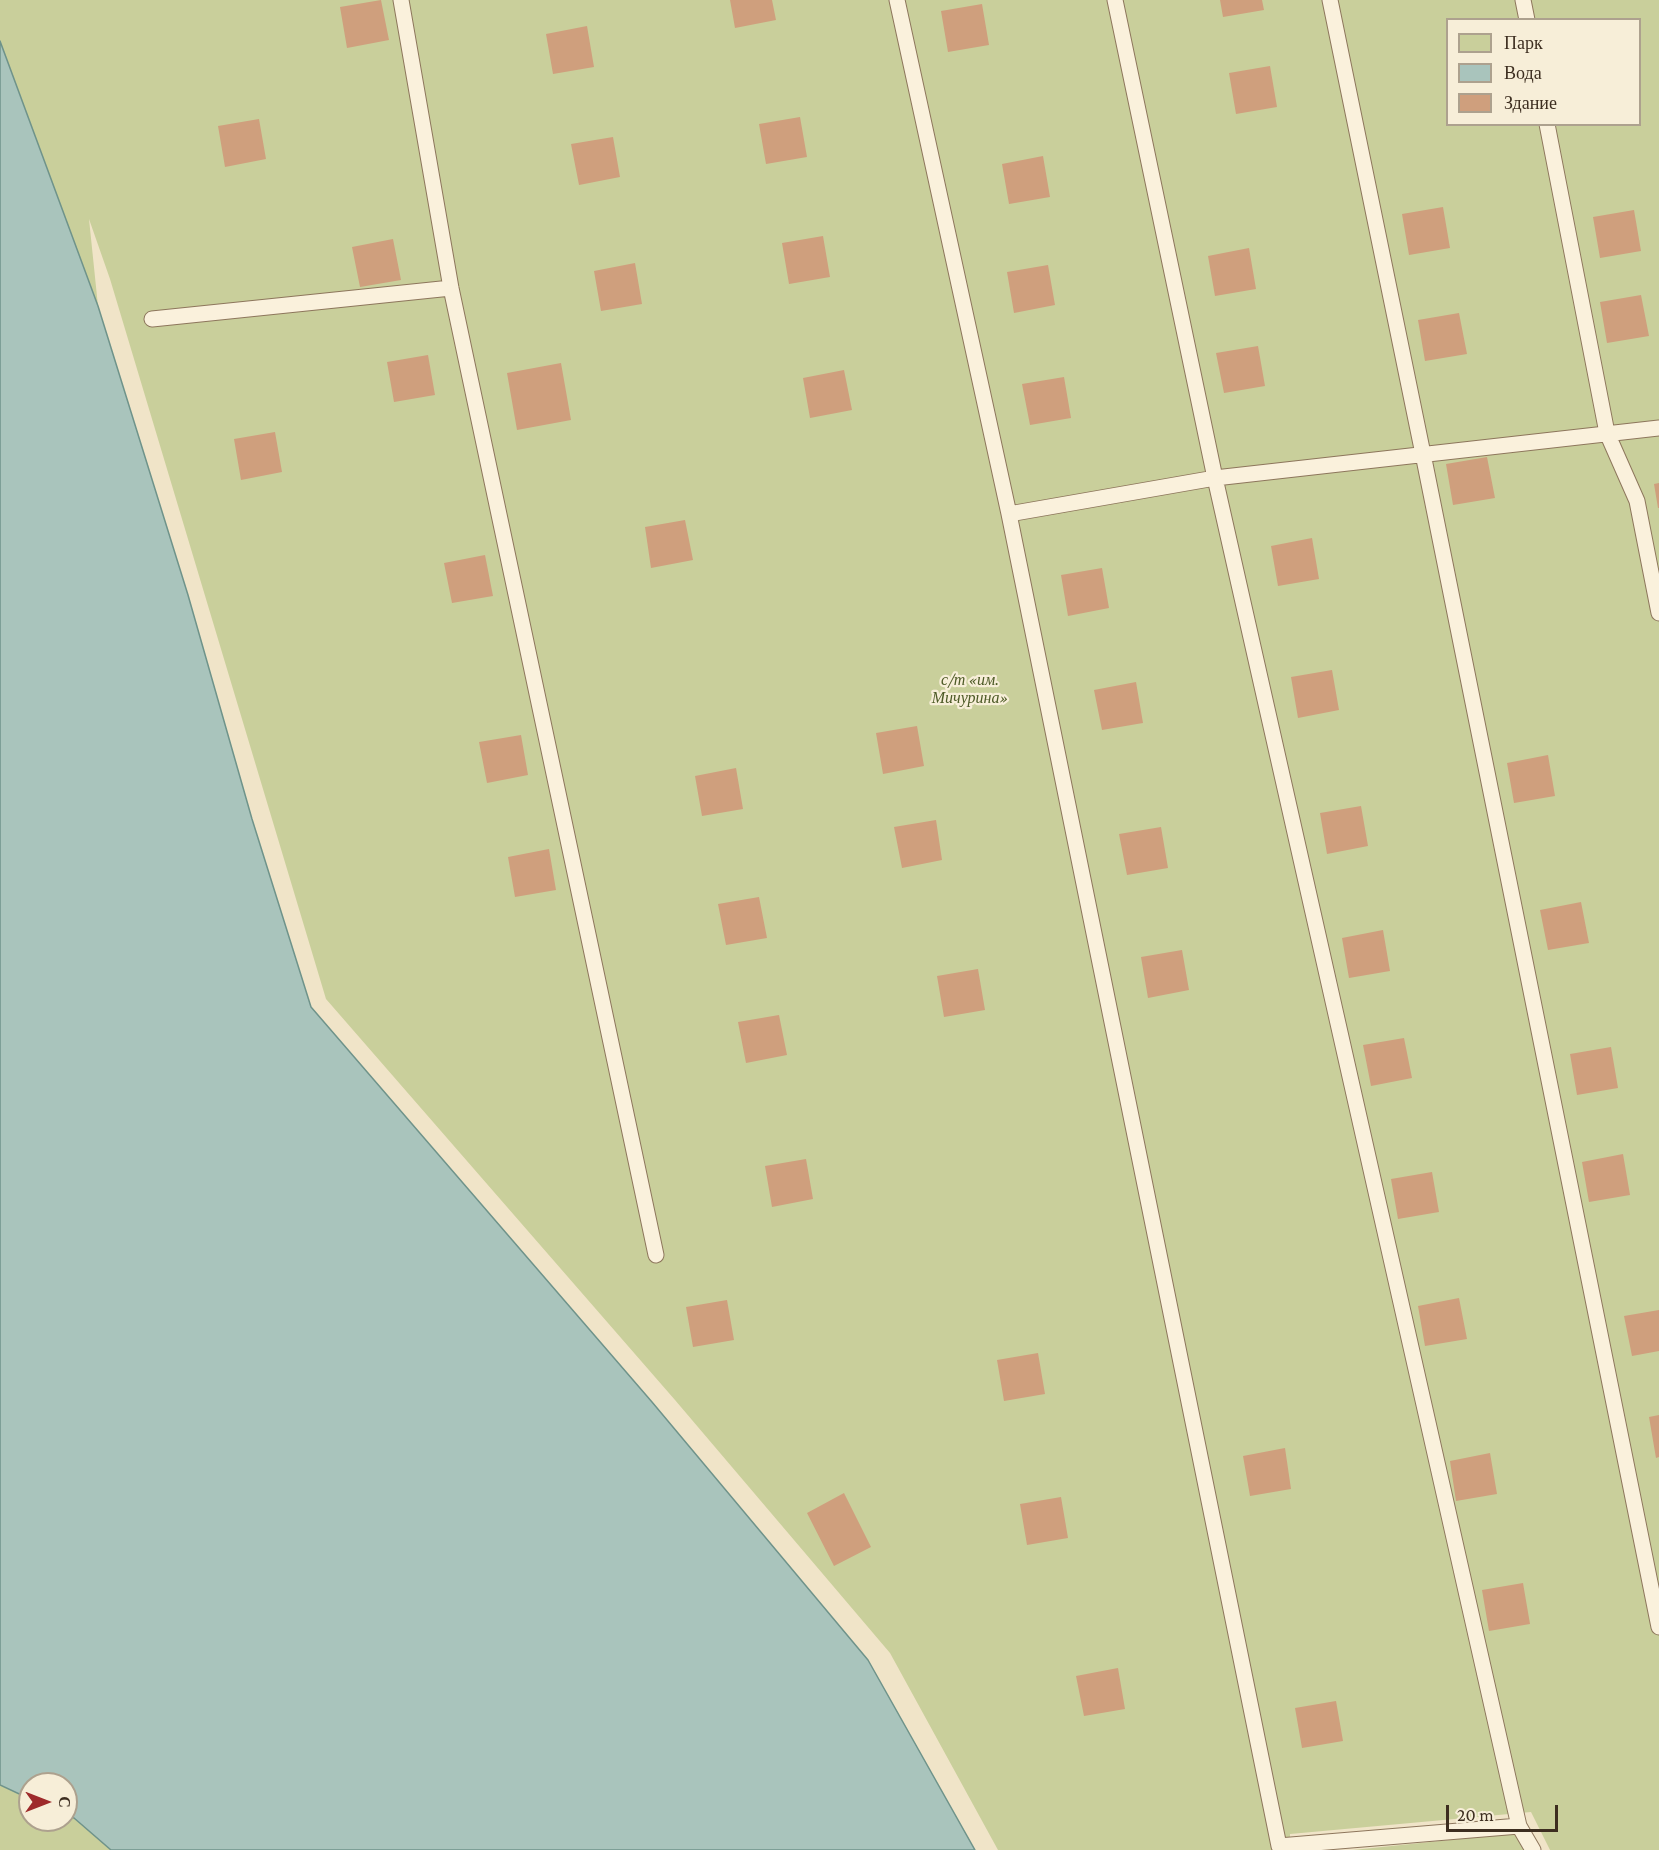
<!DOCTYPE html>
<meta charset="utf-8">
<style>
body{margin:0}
#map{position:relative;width:1659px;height:1850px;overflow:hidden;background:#f0e4c8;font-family:"Crimson Pro",serif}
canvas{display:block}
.legend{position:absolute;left:1446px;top:18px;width:195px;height:108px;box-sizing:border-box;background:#f7eed8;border:2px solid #ada18e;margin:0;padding:8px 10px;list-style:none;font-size:18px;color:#3d2e20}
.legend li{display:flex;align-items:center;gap:12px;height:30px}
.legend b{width:30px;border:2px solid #ada18e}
.north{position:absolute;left:18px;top:1772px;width:60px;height:60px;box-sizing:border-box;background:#f7eed8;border:2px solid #ada18e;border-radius:50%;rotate:90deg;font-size:16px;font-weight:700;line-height:24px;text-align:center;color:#3d2e20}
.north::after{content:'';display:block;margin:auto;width:21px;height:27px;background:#9e2a2b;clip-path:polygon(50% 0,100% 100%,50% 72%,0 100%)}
.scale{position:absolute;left:1446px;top:1805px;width:112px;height:27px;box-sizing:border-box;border:3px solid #3d2e20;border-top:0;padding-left:8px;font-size:18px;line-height:21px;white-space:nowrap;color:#3d2e20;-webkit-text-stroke:4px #f7eed8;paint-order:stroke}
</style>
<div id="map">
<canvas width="1659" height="1850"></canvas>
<ul class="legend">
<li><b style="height:16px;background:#c9cf9b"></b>Парк</li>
<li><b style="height:16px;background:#a9c4bc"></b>Вода</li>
<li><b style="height:16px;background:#cf9f7d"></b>Здание</li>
</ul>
<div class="north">С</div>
<div class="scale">20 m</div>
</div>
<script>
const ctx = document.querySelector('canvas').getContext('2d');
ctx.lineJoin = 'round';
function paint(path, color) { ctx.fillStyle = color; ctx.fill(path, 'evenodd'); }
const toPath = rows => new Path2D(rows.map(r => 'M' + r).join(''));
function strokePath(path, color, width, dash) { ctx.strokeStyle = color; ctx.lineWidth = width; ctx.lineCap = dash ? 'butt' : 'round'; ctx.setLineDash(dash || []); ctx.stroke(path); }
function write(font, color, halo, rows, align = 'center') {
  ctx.font = font + ' "Crimson Pro",serif'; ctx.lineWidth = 4.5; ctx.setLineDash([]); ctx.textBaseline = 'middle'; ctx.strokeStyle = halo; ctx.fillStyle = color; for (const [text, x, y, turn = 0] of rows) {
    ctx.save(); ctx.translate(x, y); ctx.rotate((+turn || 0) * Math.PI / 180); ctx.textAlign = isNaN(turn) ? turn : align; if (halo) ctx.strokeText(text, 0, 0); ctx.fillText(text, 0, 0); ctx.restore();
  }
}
paint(toPath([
 [0,0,1659,0,1659,1850,1550,1850,1531,1812,1290,1834,1290,1850,998,1850,890,1653,675,1400,326,999,110,279,89,219,98,306,0,41],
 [1448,20,1640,20,1640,124,1448,124],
 [0,1785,30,1799,30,1820,66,1820,66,1815,74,1818,111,1850,0,1850],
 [1517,1833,1527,1850,1353,1850]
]), '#c9cf9b');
const water = toPath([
 [0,41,98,306,188,595,252,819,311,1007,652,1402,868,1660,975,1850,111,1850,74,1818,66,1815,66,1784,30,1784,30,1799,0,1785,0,41]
]);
paint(water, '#a9c4bc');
strokePath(water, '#6f938a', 1.5);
paint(toPath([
 [381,0,389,40,347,48,340,7],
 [730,0,772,0,776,20,735,28],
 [1220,0,1262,0,1264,10,1223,17],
 [982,4,989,45,948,52,941,11],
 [587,26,594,67,553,74,546,34],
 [1270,66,1277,107,1236,114,1229,73],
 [800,117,807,157,766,164,759,124],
 [259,119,266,159,225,167,218,126],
 [613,137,620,177,579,185,571,144],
 [1043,156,1050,197,1009,204,1002,164],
 [1443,207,1450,248,1409,255,1402,214],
 [1634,210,1641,251,1600,258,1593,217],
 [823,236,830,277,789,284,782,243],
 [393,239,401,280,360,287,352,247],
 [1249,248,1256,289,1215,296,1208,256],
 [635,263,642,304,601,311,594,271],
 [1048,265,1055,305,1014,313,1007,272],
 [1641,295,1649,336,1607,343,1600,302],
 [1459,313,1467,354,1425,361,1418,320],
 [1258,346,1265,386,1224,393,1216,353],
 [428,355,435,395,394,402,387,362],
 [561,363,571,420,517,430,507,373],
 [844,370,852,410,810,418,803,378],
 [1064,377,1071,418,1030,425,1022,384],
 [275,432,282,472,241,480,234,439],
 [1487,457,1495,498,1453,505,1446,464],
 [1659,483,1659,508,1658,508,1654,484],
 [685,520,693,560,651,568,645,527],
 [1312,538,1319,579,1278,586,1271,546],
 [485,555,493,596,452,603,444,563],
 [1102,568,1109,608,1068,616,1061,575],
 [1332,670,1339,710,1298,718,1291,677],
 [1136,682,1143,723,1102,730,1094,690],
 [917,726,924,766,883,774,876,733],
 [521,735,528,775,487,783,479,742],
 [1548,755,1555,796,1514,803,1507,763],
 [736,768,743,809,702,816,695,776],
 [1361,806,1368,846,1327,854,1320,813],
 [936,820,942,860,902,868,894,827],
 [1161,827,1168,868,1127,875,1119,834],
 [549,849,556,890,515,897,508,857],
 [759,897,767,938,726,945,718,904],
 [1581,902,1589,943,1548,950,1540,910],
 [1383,930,1390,971,1349,978,1342,938],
 [1182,950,1189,990,1148,998,1141,957],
 [978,969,985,1010,944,1017,937,976],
 [779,1015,787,1055,746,1063,738,1022],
 [1404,1038,1412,1078,1371,1086,1363,1045],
 [1611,1047,1618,1088,1577,1095,1570,1054],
 [1623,1154,1630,1195,1589,1202,1582,1162],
 [806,1159,813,1199,772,1207,765,1166],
 [1432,1172,1439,1212,1398,1219,1391,1179],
 [1459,1298,1467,1339,1425,1346,1418,1306],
 [727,1300,734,1340,693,1347,686,1307],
 [1659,1310,1659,1351,1632,1356,1624,1316],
 [1038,1353,1045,1394,1004,1401,997,1360],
 [1659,1415,1659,1457,1656,1458,1649,1417],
 [1285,1448,1291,1489,1250,1496,1243,1456],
 [1490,1453,1497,1494,1456,1501,1450,1461],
 [844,1493,871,1547,834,1566,807,1513],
 [1061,1497,1068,1538,1027,1545,1020,1504],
 [1523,1583,1530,1624,1489,1631,1482,1590],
 [1118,1668,1125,1709,1084,1716,1076,1676],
 [1336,1701,1343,1741,1302,1748,1295,1708]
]), '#cf9f7d');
const service = toPath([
 [401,0,451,288,656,1255],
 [897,0,1009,514,1279,1846,1519,1826],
 [1115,0,1215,478,1519,1826,1533,1850],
 [1330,0,1423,454,1659,1627],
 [1523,0,1527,20],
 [1547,124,1607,433,1637,501,1659,613],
 [152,319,451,288],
 [1009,514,1215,478,1659,428]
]);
strokePath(service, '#8d765c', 17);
strokePath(service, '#faf1dc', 15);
write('italic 16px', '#4d5a26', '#f7eed8', [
 ["с/т «им.",970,680],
 ["Мичурина»",970,698]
]);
</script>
